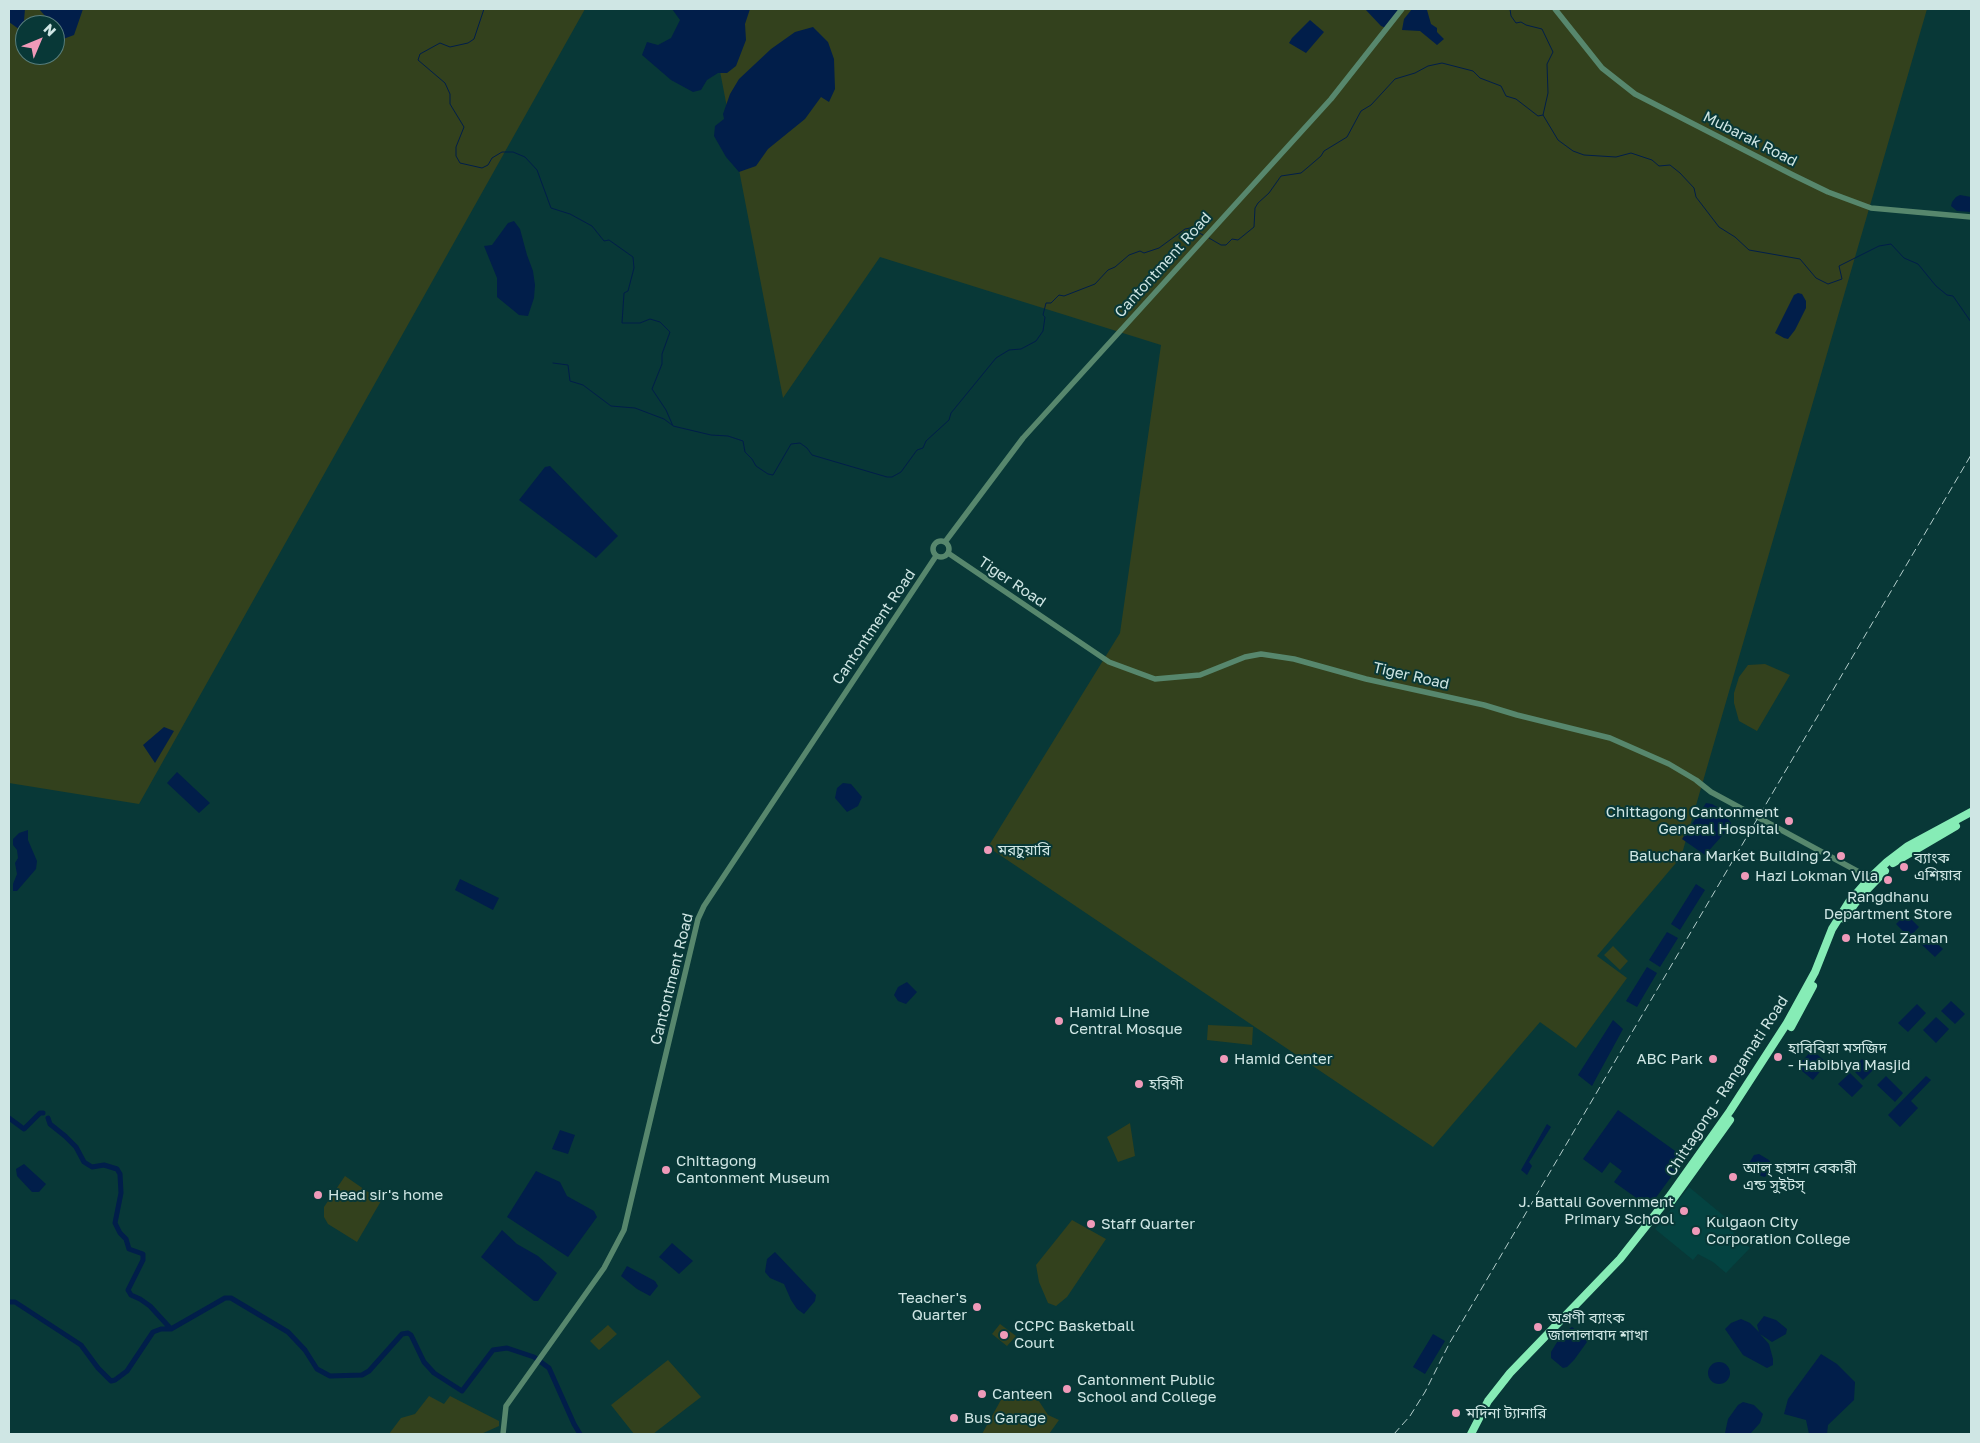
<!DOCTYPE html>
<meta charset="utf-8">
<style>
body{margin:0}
#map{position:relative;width:1980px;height:1443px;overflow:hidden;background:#083837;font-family:"Golos Text",sans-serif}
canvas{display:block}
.frame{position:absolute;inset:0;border:10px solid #cfe6e4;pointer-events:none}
.north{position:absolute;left:15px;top:15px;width:50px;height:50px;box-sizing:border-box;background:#083837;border:1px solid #587e7c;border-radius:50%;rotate:45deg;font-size:14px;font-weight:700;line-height:20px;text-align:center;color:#cfe6e4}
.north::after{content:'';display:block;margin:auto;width:18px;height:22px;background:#ef9ab9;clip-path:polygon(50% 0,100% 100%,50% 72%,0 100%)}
</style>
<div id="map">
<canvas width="1980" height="1443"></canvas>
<div class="frame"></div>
<div class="north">N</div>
</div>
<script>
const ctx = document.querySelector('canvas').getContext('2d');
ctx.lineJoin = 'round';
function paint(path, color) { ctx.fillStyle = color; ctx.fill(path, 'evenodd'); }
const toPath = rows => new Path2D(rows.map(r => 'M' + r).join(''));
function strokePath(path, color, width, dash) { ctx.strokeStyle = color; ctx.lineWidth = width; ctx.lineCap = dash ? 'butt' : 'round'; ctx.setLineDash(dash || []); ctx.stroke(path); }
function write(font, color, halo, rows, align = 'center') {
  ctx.font = font + ' "Golos Text","Noto Sans Bengali",sans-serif'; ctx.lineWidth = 4; ctx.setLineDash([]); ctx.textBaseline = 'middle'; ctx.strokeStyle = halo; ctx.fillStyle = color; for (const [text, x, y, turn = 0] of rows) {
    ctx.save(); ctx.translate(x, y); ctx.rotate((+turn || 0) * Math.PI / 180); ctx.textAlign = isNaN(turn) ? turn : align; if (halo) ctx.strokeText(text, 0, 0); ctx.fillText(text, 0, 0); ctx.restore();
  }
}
paint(toPath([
 [1689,1187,1730,1221,1734,1234,1750,1248,1726,1273,1713,1262,1698,1254,1693,1260,1655,1229]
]), '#044341');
paint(toPath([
 [9,9,585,9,139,804,9,783],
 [25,25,55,25,55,55,25,55],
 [708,9,1927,9,1681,857,1597,956,1627,978,1576,1048,1540,1022,1433,1147,988,847,1120,633,1161,345,880,257,783,398],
 [1765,664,1790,675,1757,731,1739,721,1734,703,1734,693,1739,677,1748,665],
 [1613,946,1628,961,1620,970,1604,955],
 [1208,1025,1253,1027,1252,1045,1207,1040],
 [1130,1123,1135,1156,1118,1162,1107,1137],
 [345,1176,381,1201,357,1242,328,1224,324,1217,324,1207],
 [1072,1220,1106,1239,1067,1297,1056,1306,1048,1303,1039,1282,1036,1265],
 [1000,1324,1016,1336,1007,1346,992,1334],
 [608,1325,617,1334,599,1350,590,1341],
 [668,1360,701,1397,653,1434,634,1434,611,1405],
 [1023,1392,1035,1395,1048,1415,1059,1420,1049,1434,982,1434,1002,1398],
 [429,1396,444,1404,450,1396,499,1421,499,1426,481,1434,389,1434,401,1418,415,1414]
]), '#33411d');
paint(toPath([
 [9,9,25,9,23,32,9,22],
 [39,9,83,9,74,35,55,42,55,25,40,25,46,17],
 [672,9,750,9,745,24,746,40,736,66,727,73,718,73,707,80,701,90,693,92,671,80,642,55,647,42,658,45,671,38,680,20],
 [1365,9,1399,9,1386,28,1381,26],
 [1412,9,1427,10,1431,24,1437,28,1437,32,1444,39,1437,45,1420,31,1402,30,1404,19],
 [1310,20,1324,32,1306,53,1289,43,1292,38],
 [813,27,828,42,834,59,835,89,829,102,821,97,805,119,768,149,756,166,739,172,726,157,714,136,715,126,724,119,723,114,730,94,739,79,771,49,795,32],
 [1960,195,1971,197,1971,212,1957,211,1951,206,1952,202,1956,197],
 [514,221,520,229,527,255,533,271,535,285,534,298,528,316,519,315,497,297,497,278,484,246,492,245,508,223],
 [1798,293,1802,294,1806,301,1806,308,1795,330,1788,339,1784,338,1775,333,1794,295],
 [550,466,618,536,596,558,519,500,545,467],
 [164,727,174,731,155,763,143,745],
 [177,772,210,803,199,813,167,783],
 [843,783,851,784,862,797,858,806,847,812,835,798,837,788],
 [1706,803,1712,804,1719,808,1731,823,1729,828,1705,855,1682,839],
 [28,830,28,840,37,861,36,869,17,891,13,891,13,884,17,874,15,863,18,858,17,850,13,845,13,839,19,833],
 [460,879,499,898,493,910,455,890],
 [1696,884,1705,890,1680,930,1671,924],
 [1906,914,1919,927,1909,937,1896,924],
 [1667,932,1678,938,1660,967,1649,960],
 [1929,936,1943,949,1935,957,1921,944],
 [1647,967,1657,973,1637,1007,1626,1001],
 [907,982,917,992,906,1004,898,1001,894,995,898,987],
 [1951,1001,1965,1014,1955,1024,1941,1011],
 [1917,1004,1926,1013,1908,1032,1898,1023],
 [1936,1017,1949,1029,1936,1043,1923,1030],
 [1613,1020,1623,1029,1592,1086,1578,1075],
 [1812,1050,1827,1063,1813,1080,1797,1067],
 [1862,1059,1873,1070,1863,1080,1852,1069],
 [1850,1073,1863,1086,1852,1097,1838,1084],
 [1886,1076,1903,1093,1895,1102,1877,1085],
 [1926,1076,1931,1080,1911,1101,1918,1108,1900,1127,1888,1115],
 [1618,1110,1685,1158,1649,1207,1614,1182,1622,1171,1610,1162,1602,1173,1583,1159],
 [1547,1124,1551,1127,1531,1159,1529,1162,1532,1166,1527,1175,1521,1170],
 [560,1130,575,1135,568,1154,552,1149],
 [1759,1154,1769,1160,1773,1166,1765,1177,1761,1176,1748,1165,1754,1155],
 [24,1164,46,1184,39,1192,32,1192,17,1176,16,1169],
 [536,1171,560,1182,567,1196,594,1211,597,1217,568,1257,507,1217],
 [502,1230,517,1244,538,1256,557,1273,538,1301,534,1301,481,1257],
 [672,1243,693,1261,679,1274,659,1257],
 [775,1252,816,1295,815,1301,804,1314,797,1309,791,1300,784,1284,770,1278,765,1272,767,1259],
 [627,1266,655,1281,658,1286,650,1296,637,1289,621,1276],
 [1764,1316,1776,1320,1787,1329,1786,1334,1772,1342,1760,1334,1769,1344,1773,1359,1773,1365,1767,1368,1743,1355,1725,1329,1731,1323,1741,1319,1750,1323,1759,1332,1757,1325],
 [1572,1327,1584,1337,1587,1342,1574,1360,1567,1367,1563,1368,1551,1358,1551,1352,1562,1334],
 [1433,1334,1445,1341,1425,1374,1413,1367],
 [1821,1354,1837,1364,1855,1382,1854,1400,1828,1425,1827,1434,1809,1434,1806,1420,1784,1414,1788,1399],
 '1708 1373a11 11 0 1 1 22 0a11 11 0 1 1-22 0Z',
 [1743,1402,1754,1405,1763,1414,1760,1423,1750,1434,1728,1434,1725,1433,1728,1419,1738,1405]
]), '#011e4a');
strokePath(toPath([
 [484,9,474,39,468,43,450,47,440,43,420,54,418,60,445,83,450,94,450,104,464,127,456,147,456,156,460,163,482,168,488,165,492,158,502,152,513,152,525,157,537,170,551,208,570,214,592,226,604,241,609,240,633,257,634,268,628,291,624,293,622,323,640,323,650,319,660,322,670,332,662,354,662,364,652,389,666,410,673,426,711,435,728,436,743,441,745,452,752,459,756,466,768,474,773,475,791,444,800,443,807,448,812,455,887,477,892,477,901,472,917,450,923,448,926,441,949,420,951,413,996,358,1009,350,1021,349,1036,341,1043,331,1045,317,1043,315,1046,303,1051,303,1059,295,1064,296,1095,284,1108,270,1115,267,1129,255,1140,251,1144,253,1159,248,1185,229,1190,228,1203,235],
 [1510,9,1511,16,1516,23,1521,22,1526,25,1542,29,1553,52,1547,64,1548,93,1543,115,1558,140,1573,151,1584,155,1616,157,1631,153,1652,160,1659,166,1670,165,1680,173,1694,188,1696,197,1719,227,1735,237,1749,250,1800,259,1816,278,1828,284,1842,279,1839,266,1879,246,1891,244,1904,258,1918,264,1936,286,1947,295,1953,296,1971,322],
 [1209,238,1221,245,1226,245,1232,239,1238,240,1254,227,1255,208,1258,203,1269,193,1281,176,1301,173,1307,168,1321,156,1324,151,1347,137,1361,111,1371,105,1395,79,1415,73,1428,66,1442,63,1473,71,1480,78,1501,86,1506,96,1516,99,1538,116,1543,115],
 [553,363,568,365,570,381,583,385,611,406,635,408,664,419,672,425]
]), '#011e4a', 1);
strokePath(toPath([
 [9,1118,24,1129,40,1113,43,1113],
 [48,1118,50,1124,65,1136,76,1147,84,1162,92,1167,104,1165,117,1169,120,1174,121,1193,115,1223,120,1233,126,1239,129,1249,143,1254,143,1260,128,1290,131,1295,140,1299,150,1306,171,1329,225,1298,231,1298,288,1332,305,1350,317,1369,330,1376,362,1375,369,1371,402,1334,408,1333,411,1335,424,1362,434,1373,462,1391,493,1350,507,1348,534,1357,549,1368,574,1424,580,1434],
 [9,1302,15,1302,81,1345,98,1368,111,1381,115,1380,127,1371,153,1332,161,1329,171,1329]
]), '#011e4a', 5);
strokePath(toPath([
 [1555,9,1602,68,1635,94,1793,175,1828,192,1871,208,1971,217],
 '933 549a8 8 0 1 1 16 0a8 8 0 1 1-16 0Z',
 [945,542,1023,438,1331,99,1402,9],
 [948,553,1109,662,1155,679,1200,675,1245,657,1261,654,1294,659,1366,679,1484,705,1517,715,1610,738,1669,764,1696,780,1711,792,1870,878],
 [503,1434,506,1406,604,1268,624,1230,698,919,704,906,936,556]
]), '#57876d', 5.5);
strokePath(toPath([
 [1893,863,1956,826],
 [1844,919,1859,898,1885,871],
 [1791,1027,1813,986],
 [1671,1202,1730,1120],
 [1471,1434,1488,1401,1510,1373,1620,1259,1669,1197,1730,1111,1787,1023,1815,972,1832,929,1849,902,1870,878,1887,862,1908,846,1971,812]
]), '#86ecb6', 8);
strokePath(toPath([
 [1394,1434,1410,1416,1425,1392,1449,1344,1971,455]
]), '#b3cdcb', 1, [8, 4]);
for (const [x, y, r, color] of [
 [1789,821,5,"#ef9ab9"],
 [988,850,5,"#ef9ab9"],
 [1841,856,5,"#ef9ab9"],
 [1904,867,5,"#ef9ab9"],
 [1745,876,5,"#ef9ab9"],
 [1888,880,5,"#ef9ab9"],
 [1846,938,5,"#ef9ab9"],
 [1059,1021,5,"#ef9ab9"],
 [1778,1057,5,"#ef9ab9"],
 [1224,1059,5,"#ef9ab9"],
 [1713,1059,5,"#ef9ab9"],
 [1139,1084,5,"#ef9ab9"],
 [666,1170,5,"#ef9ab9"],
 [1733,1177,5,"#ef9ab9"],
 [318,1195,5,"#ef9ab9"],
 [1684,1211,5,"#ef9ab9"],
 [1091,1224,5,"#ef9ab9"],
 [1696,1231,5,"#ef9ab9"],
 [977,1307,5,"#ef9ab9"],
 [1538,1327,5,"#ef9ab9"],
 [1004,1335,5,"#ef9ab9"],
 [1067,1389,5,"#ef9ab9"],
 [982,1394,5,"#ef9ab9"],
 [1456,1413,5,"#ef9ab9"],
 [954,1418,5,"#ef9ab9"]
]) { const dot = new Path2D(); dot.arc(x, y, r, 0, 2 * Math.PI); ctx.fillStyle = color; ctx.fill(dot); strokePath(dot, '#083837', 2); }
write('15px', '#cfe6e4', '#083837', [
 ["Mubarak Road",1750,139,27],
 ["Cantontment Road",1163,265,-48],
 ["Tiger Road",1012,582,34],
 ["Cantontment Road",874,627,-56],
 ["Tiger Road",1411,676,13],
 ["Cantontment Road",672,979,-76],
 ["Chittagong - Rangamati Road",1727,1086,-57]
]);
write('15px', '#cfe6e4', '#083837', [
 ["Chittagong Cantonment",1779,812,"right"],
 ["General Hospital",1779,829,"right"],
 ["মরচুয়ারি",998,850],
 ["Baluchara Market Building 2",1831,856,"right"],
 ["ব্যাংক",1914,858],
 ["এশিয়ার",1914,875],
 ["Hazi Lokman Vila",1755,876],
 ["Rangdhanu",1888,897,"center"],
 ["Department Store",1888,914,"center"],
 ["Hotel Zaman",1856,938],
 ["Hamid Line",1069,1012],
 ["Central Mosque",1069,1029],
 ["হাবিবিয়া মসজিদ",1788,1048],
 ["- Habibiya Masjid",1788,1065],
 ["Hamid Center",1234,1059],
 ["ABC Park",1703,1059,"right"],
 ["হরিণী",1149,1084],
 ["Chittagong",676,1161],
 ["Cantonment Museum",676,1178],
 ["আল্ হাসান বেকারী",1743,1168],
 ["এন্ড সুইটস্",1743,1185],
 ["Head sir's home",328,1195],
 ["J. Battali Government",1674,1202,"right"],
 ["Primary School",1674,1219,"right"],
 ["Kulgaon City",1706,1222],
 ["Corporation College",1706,1239],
 ["Staff Quarter",1101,1224],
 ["Teacher's",967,1298,"right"],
 ["Quarter",967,1315,"right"],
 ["অগ্রণী ব্যাংক",1548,1318],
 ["জালালাবাদ শাখা",1548,1335],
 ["CCPC Basketball",1014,1326],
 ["Court",1014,1343],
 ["Cantonment Public",1077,1380],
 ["School and College",1077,1397],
 ["Canteen",992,1394],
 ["মদিনা ট্যানারি",1466,1413],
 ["Bus Garage",964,1418]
], 'left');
</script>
